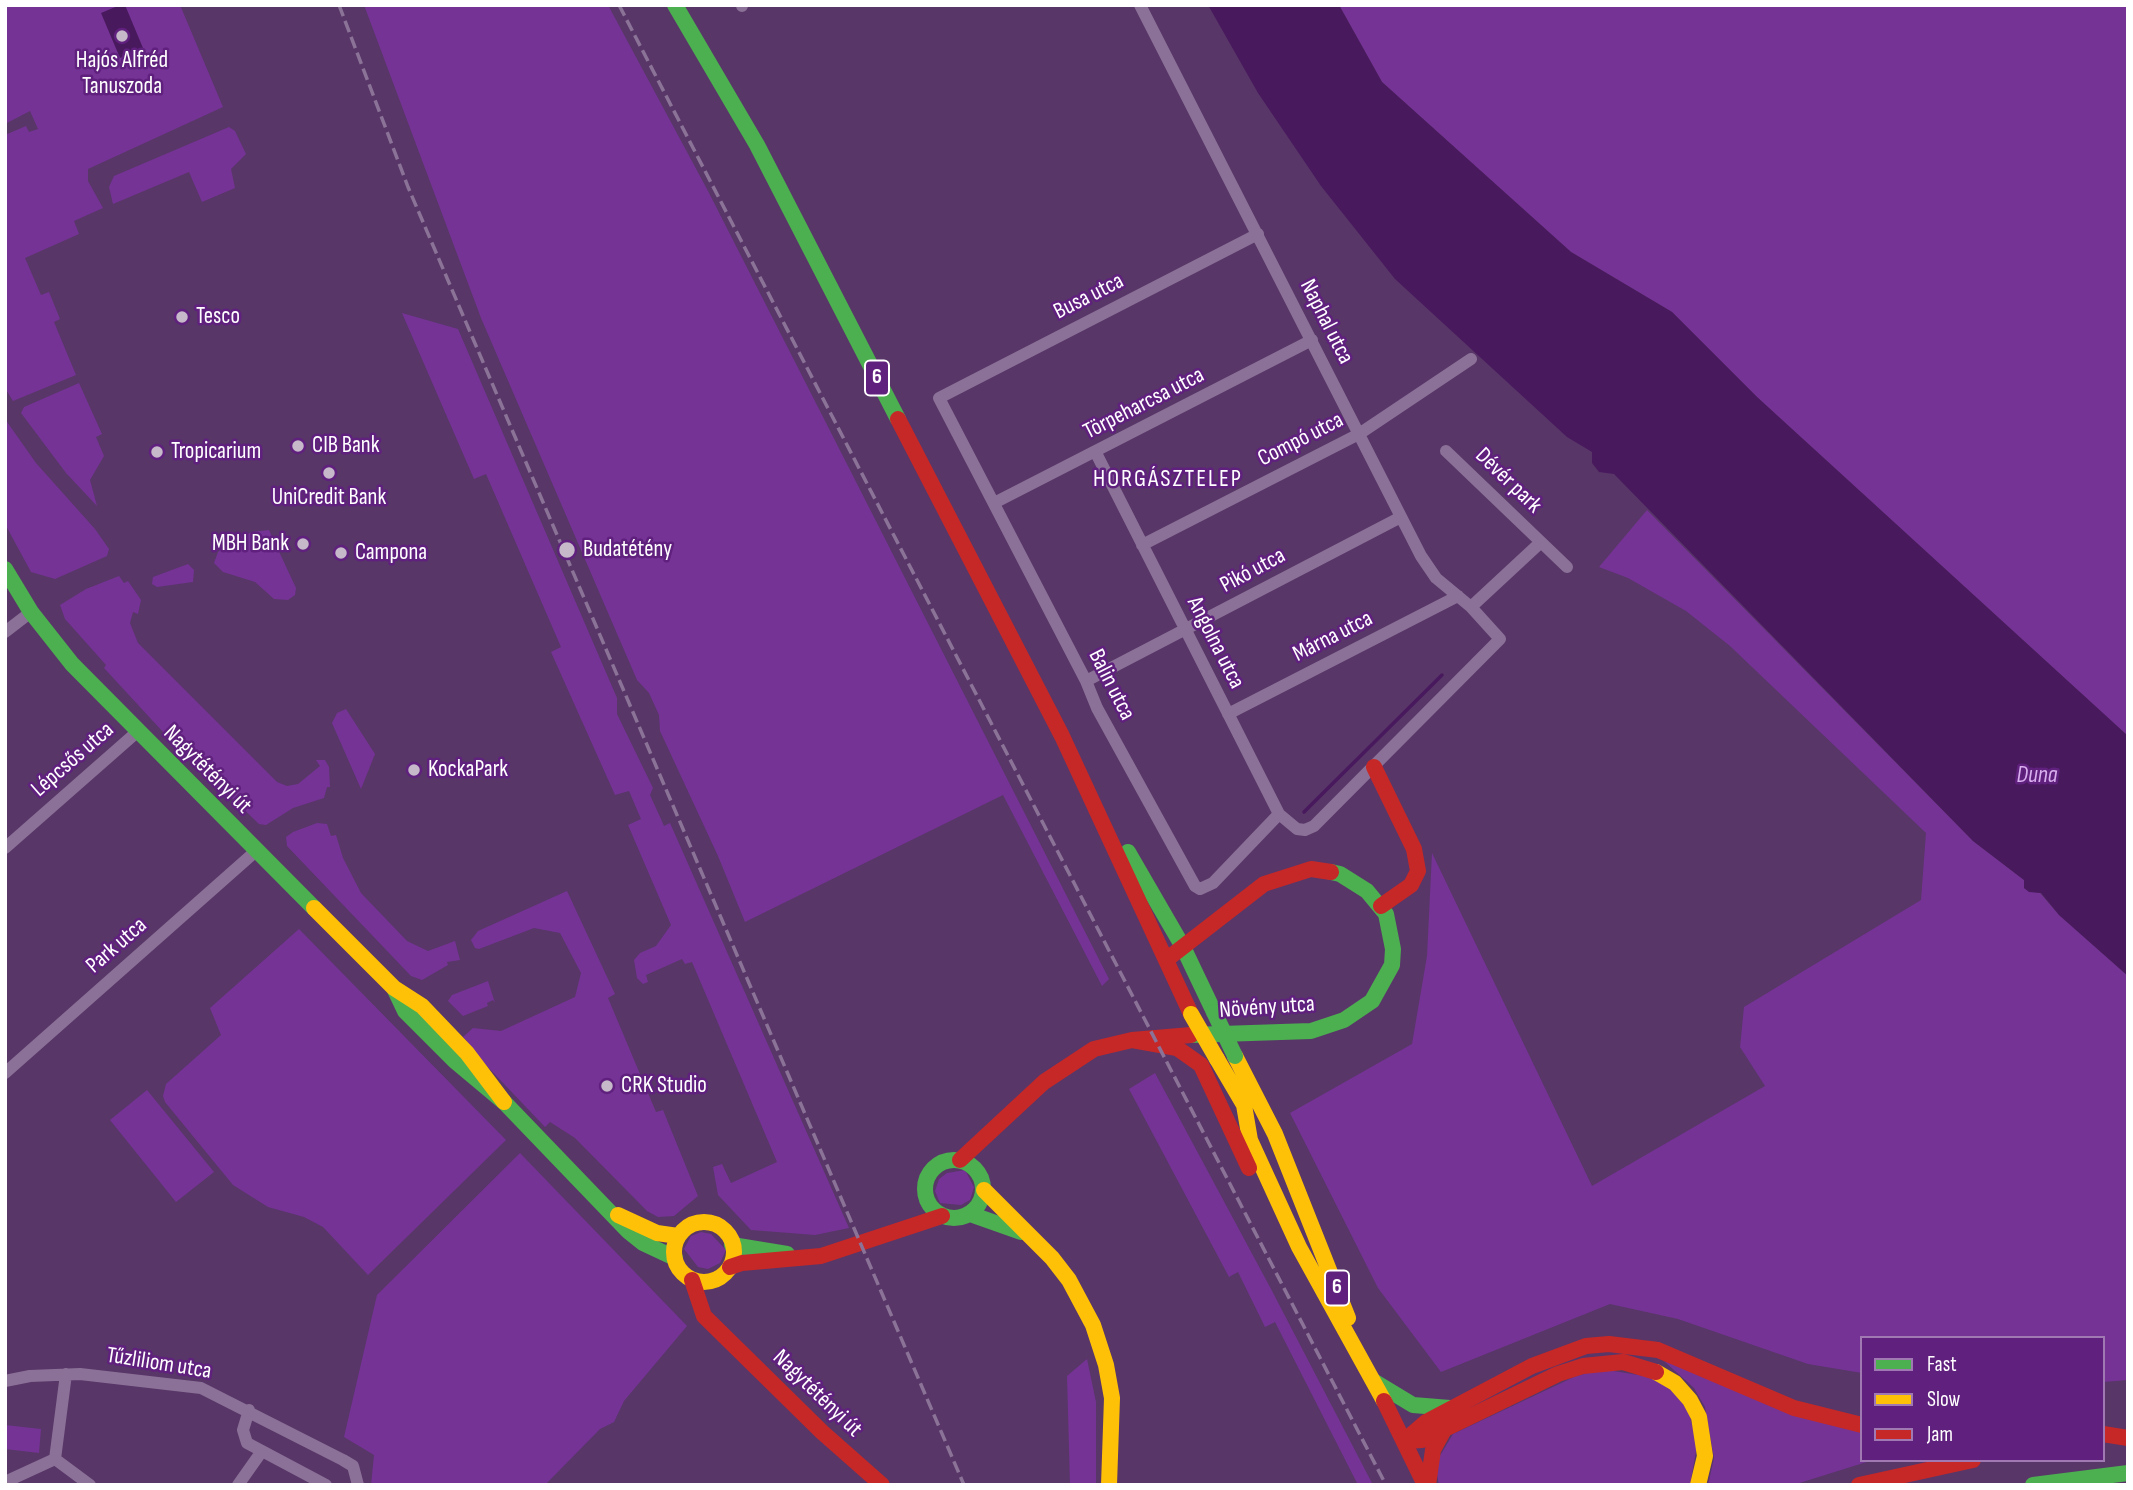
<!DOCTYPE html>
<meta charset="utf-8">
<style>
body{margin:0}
#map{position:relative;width:2133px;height:1490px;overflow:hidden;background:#583668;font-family:"Sofia Sans Condensed",sans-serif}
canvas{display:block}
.frame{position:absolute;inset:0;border:7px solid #fff;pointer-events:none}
.legend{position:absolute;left:1860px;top:1336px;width:245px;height:126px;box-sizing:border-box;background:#60207e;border:2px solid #a079b2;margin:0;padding:9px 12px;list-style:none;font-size:21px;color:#fff}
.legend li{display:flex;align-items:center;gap:14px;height:35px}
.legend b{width:35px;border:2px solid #a079b2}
</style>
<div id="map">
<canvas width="2133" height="1490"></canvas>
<div class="frame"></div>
<ul class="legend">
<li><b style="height:9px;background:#4caf50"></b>Fast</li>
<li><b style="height:9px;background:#ffc107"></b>Slow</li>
<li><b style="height:9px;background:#c62828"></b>Jam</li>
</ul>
</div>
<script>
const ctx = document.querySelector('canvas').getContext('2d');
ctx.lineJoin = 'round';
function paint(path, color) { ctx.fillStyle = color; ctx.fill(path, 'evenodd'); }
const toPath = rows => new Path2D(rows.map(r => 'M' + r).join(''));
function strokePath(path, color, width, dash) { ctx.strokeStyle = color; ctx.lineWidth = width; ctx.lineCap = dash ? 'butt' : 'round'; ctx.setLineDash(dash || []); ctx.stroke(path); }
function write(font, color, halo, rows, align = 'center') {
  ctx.font = font + ' "Sofia Sans Condensed",sans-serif'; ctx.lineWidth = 5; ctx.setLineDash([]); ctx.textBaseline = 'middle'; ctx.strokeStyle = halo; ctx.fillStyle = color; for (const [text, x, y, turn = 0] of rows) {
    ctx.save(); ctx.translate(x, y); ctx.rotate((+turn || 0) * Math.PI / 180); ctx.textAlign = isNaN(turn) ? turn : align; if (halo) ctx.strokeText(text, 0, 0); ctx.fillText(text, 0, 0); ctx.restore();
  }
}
paint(toPath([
 [5,5,180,5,223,107,88,169,88,181,103,208,74,221,79,234,25,258,41,295,49,292,60,319,54,322,76,375,13,401,5,388,5,135,26,126,29,132,38,129,30,111,5,124],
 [364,5,608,5,708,191,1109,979,1102,986,1003,795,745,922,718,856,660,731,659,715,649,693,637,680,481,318],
 [1339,5,2128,5,2128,736,1757,397,1672,312,1571,252,1382,82],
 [229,127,235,131,246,154,231,169,235,188,202,202,189,172,113,204,109,187,114,176],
 [402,313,458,329,617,698,617,714,653,788,650,795,661,819,664,826,670,823,849,1228,815,1235,751,1230,718,1195,713,1167,722,1164,731,1183,777,1162,692,962,685,964,682,959,646,975,648,982,643,984,637,978,634,960,640,953,656,946,671,925,628,825,641,819,629,791,615,795,551,652,561,647,486,474,474,479],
 [79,383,102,434,96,437,104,456,90,480,97,506,66,473,21,413,24,407],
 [5,419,36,463,95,529,109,549,107,556,55,579,31,572,5,524],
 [1647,510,1973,841,2024,880,2024,888,2029,891,2040,893,2059,915,2128,976,2128,1380,2103,1382,2103,1338,1862,1338,1862,1373,1808,1364,1678,1319,1610,1304,1441,1372,1378,1288,1290,1113,1412,1044,1427,956,1432,853,1592,1186,1765,1086,1740,1047,1744,1007,1921,900,1926,833,1730,646,1686,611,1628,578,1599,567],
 [269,530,296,588,295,595,288,600,274,599,255,582,223,572,214,563,218,552,229,542,252,532],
 [188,564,194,570,193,582,157,587,152,584,153,577],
 [119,576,124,583,128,581,141,600,138,614,133,612,130,623,138,643,277,782,287,786,298,784,320,766,316,760,325,760,329,767,330,787,327,787,324,798,293,808,266,825,259,824,163,732,104,668,106,665,65,619,60,605,86,589],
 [346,709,375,754,361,789,332,723,337,713],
 [317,823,327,824,331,836,336,835,343,858,361,893,407,941,428,951,455,941,460,960,447,962,448,965,422,980,411,976,287,846,286,837,293,832],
 [567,891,615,994,608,998,656,1112,663,1110,698,1196,674,1216,658,1217,647,1211,575,1138,550,1122,545,1127,465,1043,467,1041,463,1037,473,1028,501,1031,575,997,581,973,560,933,534,928,479,949,475,948,471,940,478,931],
 [299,929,506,1140,368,1275,323,1227,304,1217,268,1207,233,1185,165,1102,163,1096,166,1084,221,1035,210,1008],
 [488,981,495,1003,493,1000,487,1003,488,1006,463,1016,448,1001,452,995],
 [1155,1073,1271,1289,1373,1485,1358,1485,1275,1322,1265,1327,1238,1272,1229,1277,1129,1089],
 [147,1090,214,1172,176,1202,110,1120],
 [520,1153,687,1326,624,1401,614,1422,600,1429,545,1485,371,1485,374,1455,344,1437,377,1295],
 [965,1170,974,1187,970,1200,961,1205,940,1203,935,1191,939,1179,947,1173],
 [701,1232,711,1234,726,1250,720,1263,708,1269,698,1267,684,1249,691,1236],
 [1087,1359,1096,1402,1096,1485,1070,1485,1067,1376],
 [1664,1361,1862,1433,1862,1460,1873,1460,1793,1485,1708,1485,1714,1458,1705,1407,1694,1388],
 [1601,1369,1651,1377,1677,1393,1690,1416,1697,1446,1690,1485,1439,1485,1435,1464,1453,1434,1574,1377],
 [5,1425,41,1429,39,1453,5,1449]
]), '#753395');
paint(toPath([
 [120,5,125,5,143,48,120,58,101,13],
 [1208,5,1339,5,1382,82,1571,252,1672,312,1757,397,2128,736,2128,976,2059,915,2041,893,2029,892,2024,888,2024,880,1973,841,1614,474,1599,472,1592,463,1592,452,1567,437,1395,279,1321,186,1258,93]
]), '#49195e');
strokePath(toPath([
 [1304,812,1442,675]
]), '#49195e', 3.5);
strokePath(toPath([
 [742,5,742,6],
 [1258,234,939,398,1086,681,1097,708,1195,886,1200,889,1213,883,1279,814],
 [1446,451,1567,567],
 [1096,453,1279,814,1297,829,1305,830,1314,826,1500,639,1471,607,1436,578,1421,556,1140,5],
 [994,503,1312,340],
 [1142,545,1359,434,1471,359],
 [1471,607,1541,542],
 [5,632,31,612],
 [1086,681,1401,517],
 [1228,714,1458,596],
 [5,848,137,732],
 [5,1073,256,851],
 [66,1374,55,1459,90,1485],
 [5,1381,30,1376,80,1374,201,1388,343,1460,353,1466,358,1485],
 [249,1410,243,1430,247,1443,326,1485],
 [5,1482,55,1459],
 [238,1485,262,1451]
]), '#8b7197', 12);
strokePath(toPath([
 [675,5,757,145,898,419],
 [5,569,31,612,72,664,314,908],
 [1128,852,1183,947,1214,1012],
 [395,990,405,1011,455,1061,504,1102,628,1231,643,1243,675,1258],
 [1191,1035,1311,1031,1344,1020,1372,1001,1392,965,1393,949,1386,914,1367,891,1340,874,1331,872],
 '925 1189a29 29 0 1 1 58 0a29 29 0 1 1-58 0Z',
 [970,1214,1021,1232],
 [732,1245,787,1254],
 [1375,1382,1413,1405,1450,1408],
 [2033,1485,2128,1473]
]), '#4caf50', 16);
strokePath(toPath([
 [314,908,394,988,422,1006,467,1053,504,1102],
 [1235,1056,1275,1134,1348,1318],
 [1217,1059,1244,1105,1250,1140,1299,1247,1384,1401],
 [984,1190,1052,1258,1069,1280,1093,1325,1106,1365,1112,1398,1109,1485],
 [618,1215,657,1233,678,1236],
 '674 1252a30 30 0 1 1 60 0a30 30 0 1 1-60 0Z',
 [1656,1372,1675,1383,1690,1400,1699,1417,1705,1456,1698,1485]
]), '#ffc107', 16);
strokePath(toPath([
 [898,419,1062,736,1191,1014],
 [1374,767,1414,849,1418,871,1411,885,1381,906],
 [1166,960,1264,884,1311,869,1331,872],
 [1132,1040,1177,1048,1201,1065,1249,1168],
 [960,1160,1044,1082,1094,1049,1132,1040,1191,1035],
 [730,1267,742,1263,821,1256,942,1216],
 [692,1280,704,1316,822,1432,882,1485],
 [1384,1401,1425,1485],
 [2103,1434,2128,1438],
 [1404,1441,1426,1422,1532,1366,1586,1346,1609,1344,1658,1350,1794,1408,1862,1425],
 [1406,1441,1422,1440,1558,1374,1583,1366,1623,1362,1656,1372],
 [1428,1485,1433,1450,1444,1430],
 [1859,1485,1973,1460]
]), '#c62828', 16);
strokePath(toPath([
 [339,5,408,187,964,1485],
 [619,5,1386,1485]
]), '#8b7297', 3.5, [12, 5]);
strokePath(toPath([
 [1214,1012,1235,1056]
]), '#4caf50', 16);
strokePath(toPath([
 [1191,1014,1217,1059]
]), '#ffc107', 16);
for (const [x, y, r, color] of [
 [122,36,7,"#c5b9ca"],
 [182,317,7,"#c5b9ca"],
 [298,446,7,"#c5b9ca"],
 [157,452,7,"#c5b9ca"],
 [329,473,7,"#c5b9ca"],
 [303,544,7,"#c5b9ca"],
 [567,550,9,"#c5b9ca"],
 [341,553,7,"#c5b9ca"],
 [414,770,7,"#c5b9ca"],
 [607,1086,7,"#c5b9ca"]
]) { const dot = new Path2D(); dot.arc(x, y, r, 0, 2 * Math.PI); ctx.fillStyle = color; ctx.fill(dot); strokePath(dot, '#60207e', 2.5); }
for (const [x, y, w] of [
 [877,378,24],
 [1337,1288,24]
]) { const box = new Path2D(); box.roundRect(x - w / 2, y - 17.5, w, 35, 5); ctx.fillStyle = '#60207e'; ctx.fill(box); strokePath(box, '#fff', 2); }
write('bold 21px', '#fff', null, [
 ["6",877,378],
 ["6",1337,1288]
]);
write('23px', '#fff', '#60207e', [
 ["Hajós Alfréd",122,61,"center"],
 ["Tanuszoda",122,87,"center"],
 ["Tesco",196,317],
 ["CIB Bank",312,446],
 ["Tropicarium",171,452],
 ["UniCredit Bank",329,498,"center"],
 ["MBH Bank",289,544,"right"],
 ["Budatétény",583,550],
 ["Campona",355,553],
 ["KockaPark",428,770],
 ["CRK Studio",621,1086]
], 'left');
write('23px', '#fff', '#60207e', [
 ["Busa utca",1089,297,-27],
 ["Naphal utca",1326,322,63],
 ["Törpeharcsa utca",1144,404,-27],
 ["Compó utca",1301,440,-27],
 ["Dévér park",1508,481,44],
 ["Pikó utca",1253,571,-28],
 ["Márna utca",1333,637,-27],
 ["Angolna utca",1215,643,63],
 ["Balin utca",1111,685,63],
 ["Lépcsős utca",73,760,-41],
 ["Nagytétényi út",207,770,45],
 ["Park utca",117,946,-41],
 ["Növény utca",1267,1008,-4],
 ["Tűzliliom utca",159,1364,9],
 ["Nagytétényi út",817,1394,44]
]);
ctx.letterSpacing = '2px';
write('24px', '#fff', '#60207e', [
 ["HORGÁSZTELEP",1168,480]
]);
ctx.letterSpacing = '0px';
write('italic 24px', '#d9afef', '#60207e', [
 ["Duna",2037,776]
]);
</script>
